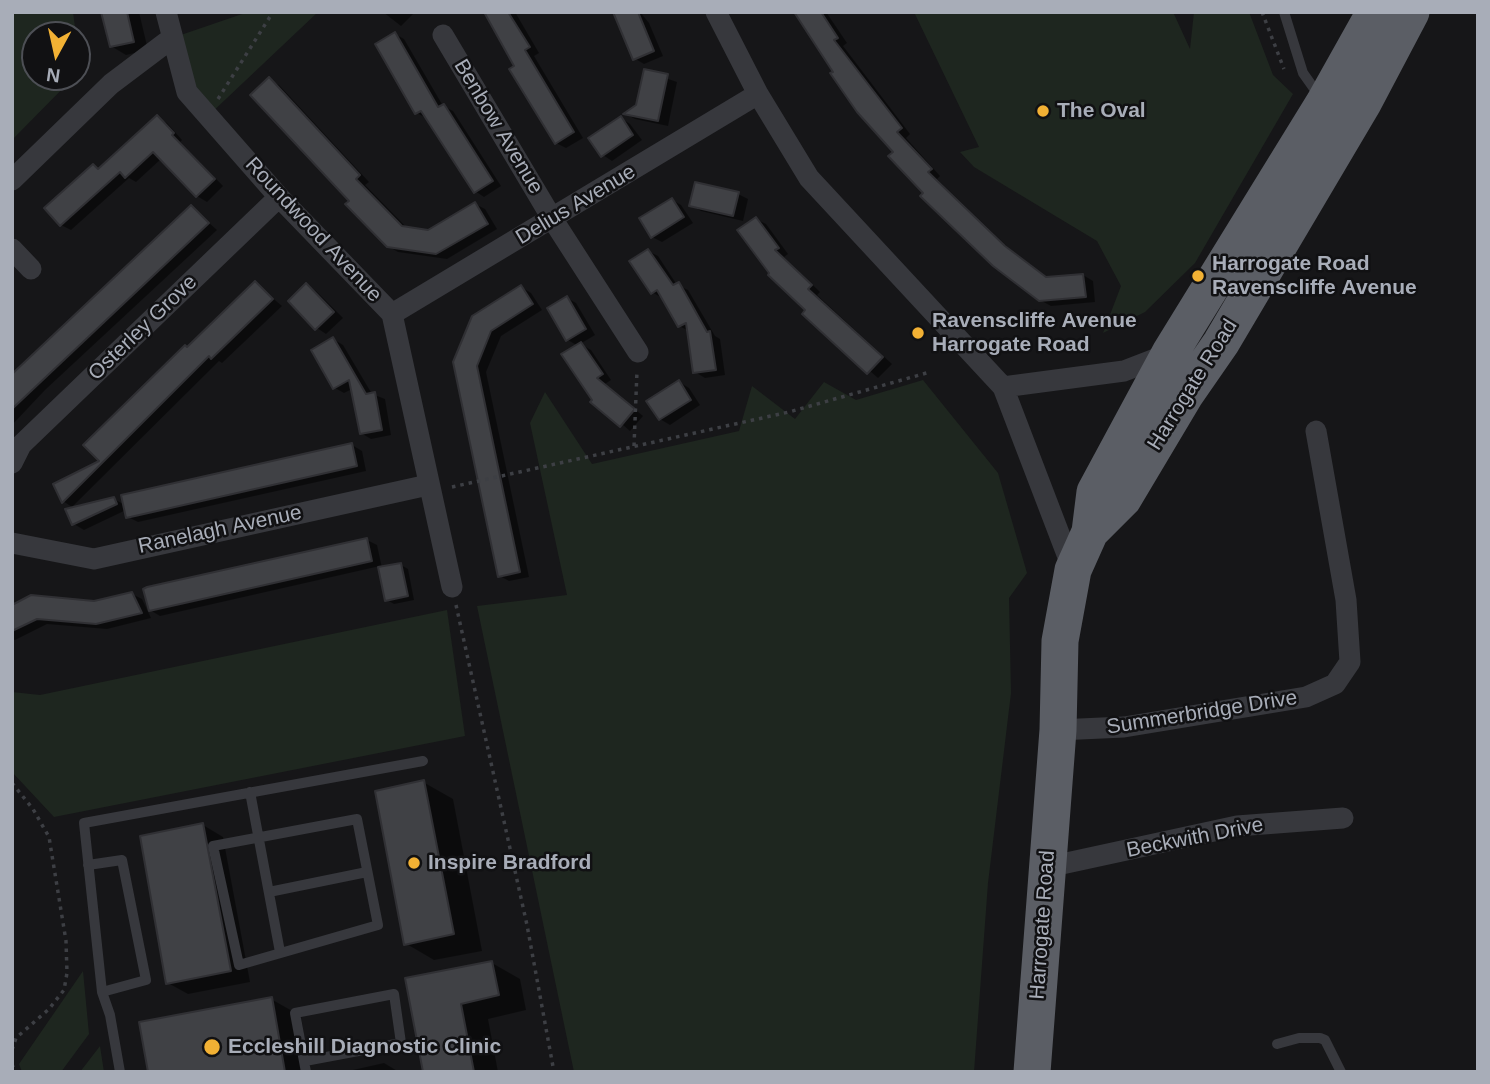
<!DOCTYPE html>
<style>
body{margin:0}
#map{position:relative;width:1490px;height:1084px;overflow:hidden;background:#161618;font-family:Helvetica,sans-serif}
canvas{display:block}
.frame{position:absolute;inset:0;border:14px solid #a8adb8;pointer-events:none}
.north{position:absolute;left:21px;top:21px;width:70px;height:70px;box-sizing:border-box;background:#111113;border:2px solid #4d4f55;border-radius:50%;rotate:188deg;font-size:19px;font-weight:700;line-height:28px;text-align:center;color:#a8adb8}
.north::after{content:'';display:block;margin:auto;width:24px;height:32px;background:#f2b134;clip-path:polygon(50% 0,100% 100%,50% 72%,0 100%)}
</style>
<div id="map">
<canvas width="1490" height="1084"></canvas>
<div class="frame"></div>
<div class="north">N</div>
</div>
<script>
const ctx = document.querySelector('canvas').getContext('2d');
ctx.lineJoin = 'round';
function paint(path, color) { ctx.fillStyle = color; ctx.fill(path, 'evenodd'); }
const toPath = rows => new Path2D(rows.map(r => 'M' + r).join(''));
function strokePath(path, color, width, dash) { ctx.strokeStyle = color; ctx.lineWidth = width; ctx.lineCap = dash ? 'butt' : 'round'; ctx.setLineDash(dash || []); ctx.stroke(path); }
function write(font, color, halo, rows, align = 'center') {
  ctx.font = font + ' Helvetica,sans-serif'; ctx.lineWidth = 5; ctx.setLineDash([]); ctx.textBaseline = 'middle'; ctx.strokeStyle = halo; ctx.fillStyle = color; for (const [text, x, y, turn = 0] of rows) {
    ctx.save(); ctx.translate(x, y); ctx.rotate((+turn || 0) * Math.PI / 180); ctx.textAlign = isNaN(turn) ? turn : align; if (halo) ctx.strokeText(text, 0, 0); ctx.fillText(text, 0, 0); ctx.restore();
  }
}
paint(toPath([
 [12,12,73,12,76,35,35,35,35,77,74,77,12,140],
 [248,12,318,12,208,116,172,38],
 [914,12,1173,12,1190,49,1194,12,1249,12,1273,75,1293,94,1195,263,1145,312,1103,333,1121,286,1097,241,974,167,960,152,979,147],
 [923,380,998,473,1027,573,1009,598,1011,693,988,883,974,1072,574,1072,477,606,567,595,530,423,545,392,592,464,739,431,752,386,795,419,824,382,856,400],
 [447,610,465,736,54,817,12,772,12,692,40,695],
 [83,971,89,1034,61,1072,22,1072,19,1064],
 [100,1046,104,1072,80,1072]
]), '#1e261f');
paint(toPath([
 [103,12,139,12,148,50,126,55,111,46],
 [383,12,415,12,401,26],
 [485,12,515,12,539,53,534,56,583,138,566,148,556,143],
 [613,12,640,12,649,23,663,56,644,64,634,58],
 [799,12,826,12,847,43,843,46,910,134,906,138,940,176,937,179,1015,254,1048,278,1083,275,1093,281,1095,302,1051,306,1040,300,925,193,835,72],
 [395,34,404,39,443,106,453,111,501,186,484,197,475,191,426,118,417,113],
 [645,71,677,82,668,126,635,119,626,114,638,106],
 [269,80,279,85,369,182,365,185,407,228,428,231,475,204,485,209,497,229,447,259,398,252,388,246,351,201],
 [158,118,167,123,182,140,180,142,223,186,207,202,197,196,161,159,136,182,129,178,71,230,61,225,93,166,99,169],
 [621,118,630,124,642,140,612,161,603,155],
 [738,194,748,199,743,221,701,211,691,205],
 [672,200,681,205,693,223,662,242,652,237],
 [191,207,217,230,45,390,12,425,12,378],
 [756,219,766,224,788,254,784,257,820,292,817,295,892,364,878,378,804,314,807,310],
 [648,251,658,256,677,285,688,290,715,336,720,339,725,375,705,378,695,372,689,331,679,326,662,298,652,292],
 [256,284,282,306,222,363,219,361,72,507,63,501,102,462,188,348],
 [307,285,316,291,343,318,326,334,317,328],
 [521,287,531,293,542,310,501,336,486,372,529,577,509,581,500,576,455,362],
 [567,298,576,303,595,335,580,344,591,350,611,380,605,384,643,416,630,431,594,400,578,346,568,340],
 [333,339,343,345,372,394,385,399,391,435,371,439,361,433,352,389,344,393,335,388],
 [679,382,689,388,700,405,670,425,660,419],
 [352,445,362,451,366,471,138,522,128,517,126,510,84,530,74,524,114,499,125,505],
 [367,540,377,545,382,568,401,565,408,569,414,600,394,604,387,600,380,566,160,616,150,610],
 [132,594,142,599,151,618,107,629,47,624,15,640,12,639,12,607,95,602],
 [423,782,453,799,482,951,434,960,405,943],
 [203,825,223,837,250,982,188,994,168,983],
 [492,963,520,979,526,1010,488,1019,498,1072,424,1072,407,980],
 [271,999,301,1016,310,1072,150,1072],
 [384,1063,399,1072,344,1072]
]), '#0007');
const building = toPath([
 [101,12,127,12,134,42,110,47,101,12],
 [484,12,508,12,530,47,525,50,574,132,555,144,509,69,514,66,484,12],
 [613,12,638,12,654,51,633,60,613,12],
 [794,12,821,12,838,38,834,40,902,128,897,132,932,169,928,172,1005,246,1046,277,1083,274,1086,297,1039,301,993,266,920,196,923,193,888,156,893,152,857,112,830,73,833,72,794,12],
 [395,32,438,107,444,104,493,181,474,193,421,111,415,114,375,44,395,32],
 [644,69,668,74,658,121,623,114,636,105,644,69],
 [269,77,360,175,356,179,402,226,428,230,475,202,488,224,436,254,387,247,345,204,349,201,250,95,269,77],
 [157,115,174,133,172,135,215,179,196,197,153,152,125,178,120,172,60,226,44,208,93,164,98,169,157,115],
 [621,116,633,135,601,157,588,138,621,116],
 [695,182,739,192,733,216,689,206,695,182],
 [672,198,684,217,651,238,639,218,672,198],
 [191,205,209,223,12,409,12,374,191,205],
 [756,217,779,248,775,250,812,285,808,289,883,357,867,374,802,314,805,310,768,275,769,273,737,230,756,217],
 [648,249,673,285,679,282,707,332,710,331,716,370,693,373,686,323,678,327,657,290,651,294,629,261,648,249],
 [255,281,273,299,211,359,209,356,62,503,53,484,99,461,83,445,185,345,187,347,255,281],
 [306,283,334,312,315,330,288,301,306,283],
 [521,285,533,304,491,331,477,366,520,572,498,577,453,362,472,316,521,285],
 [567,296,586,329,566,341,547,308,567,296],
 [333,337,366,394,375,392,382,430,360,434,349,380,333,389,311,350,333,337],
 [581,342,603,374,597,378,635,409,620,427,590,402,592,400,561,354,581,342],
 [679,380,691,400,659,420,646,401,679,380],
 [352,443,357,466,126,518,121,495,352,443],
 [114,497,117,504,72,525,65,509,114,497],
 [367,538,372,561,149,611,143,589,147,587,367,538],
 [401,563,408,596,385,601,378,567,401,563],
 [132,592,142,613,96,624,37,619,12,631,12,605,31,595,94,601,132,592],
 [424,780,454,934,404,945,375,791,424,780],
 [203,823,231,971,166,984,140,836,203,823],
 [492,961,499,995,461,1004,474,1072,423,1072,405,978,492,961],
 [272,997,285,1072,148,1072,139,1022,272,997]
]);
paint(building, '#404145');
strokePath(building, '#303034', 2);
strokePath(toPath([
 [1262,12,1284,69],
 [218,99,273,12],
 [634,446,637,371],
 [452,487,789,412,930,372],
 [456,605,527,925,554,1072],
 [12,783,33,809,49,837,66,941,67,973,64,990,49,1009,16,1038,12,1050],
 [12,1064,15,1072]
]), '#3d3f44', 3.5, [3.5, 5]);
strokePath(toPath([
 [1284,12,1303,73,1320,97],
 [250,792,280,952],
 [357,819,378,925,239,965,213,846,357,819],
 [88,865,122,860,146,980,102,992],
 [269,892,367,872],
 [1277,1044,1299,1038,1320,1038,1325,1040,1341,1072],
 [305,1061,401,1043,394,994,295,1013,306,1072],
 [120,1072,110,1015,102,992,84,823,423,761]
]), '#37383d', 10);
strokePath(toPath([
 [166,12,187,92,279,197,392,314,452,587],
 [716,12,758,94,809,178,1003,387,1073,570],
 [443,35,553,220,638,352],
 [12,180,111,84,172,38],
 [12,249,31,269],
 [392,314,758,94],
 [1003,387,1124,371,1168,354],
 [12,463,21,445,279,197],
 [12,543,94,559,428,485],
 [1058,730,1124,727,1306,697,1335,684,1350,662,1346,600,1316,431],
 [1048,867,1237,826,1343,818]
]), '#37383d', 21);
strokePath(toPath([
 [1090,532,1123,499,1185,395,1221,343,1363,103,1411,12],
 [1032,1072,1058,730,1060,641,1073,570,1090,532,1095,492,1170,353,1324,103,1375,12]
]), '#5b5e65', 37);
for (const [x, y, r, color] of [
 [1043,111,7,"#f2b134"],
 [1198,276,7,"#f2b134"],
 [918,333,7,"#f2b134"],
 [414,863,7,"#f2b134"],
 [212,1047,9,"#f2b134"]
]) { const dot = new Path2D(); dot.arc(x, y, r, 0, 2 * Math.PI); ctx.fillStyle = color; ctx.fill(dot); strokePath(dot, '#111113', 2.5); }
write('bold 21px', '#a8adb8', '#111113', [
 ["The Oval",1057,111],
 ["Harrogate Road",1212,264],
 ["Ravenscliffe Avenue",1212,288],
 ["Ravenscliffe Avenue",932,321],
 ["Harrogate Road",932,345],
 ["Inspire Bradford",428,863],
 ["Eccleshill Diagnostic Clinic",228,1047]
], 'left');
write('21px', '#a8adb8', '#111113', [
 ["Benbow Avenue",498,127,59],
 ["Delius Avenue",576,205,-31],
 ["Roundwood Avenue",313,230,47],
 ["Osterley Grove",143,328,-44],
 ["Harrogate Road",1193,385,-58],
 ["Ranelagh Avenue",220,530,-12],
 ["Summerbridge Drive",1202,713,-9],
 ["Beckwith Drive",1195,838,-11],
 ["Harrogate Road",1043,925,-86]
]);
</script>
